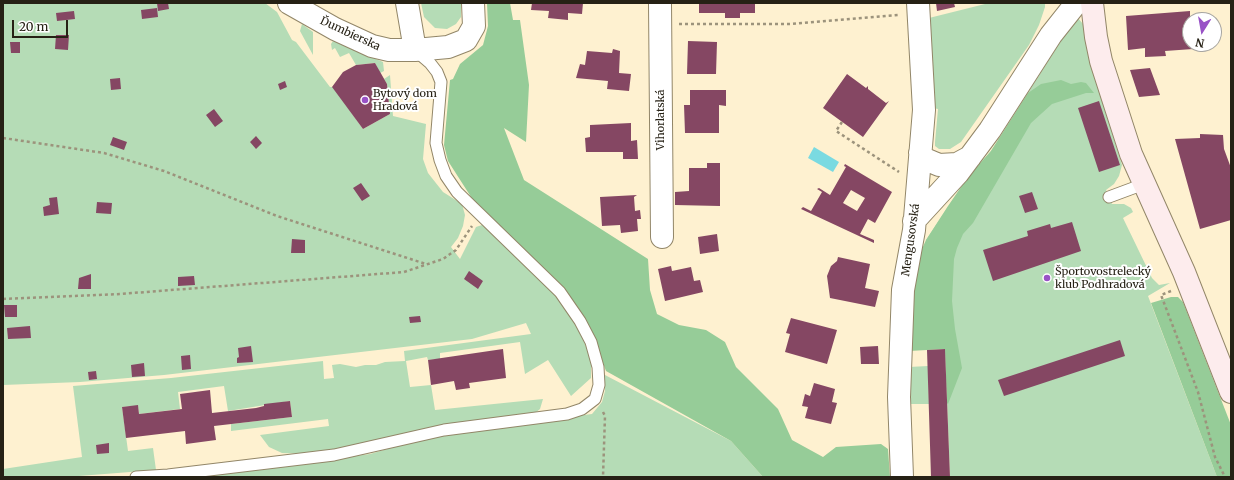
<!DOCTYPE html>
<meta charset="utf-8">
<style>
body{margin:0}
#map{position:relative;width:1234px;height:480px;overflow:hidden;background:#fef1d0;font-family:Merriweather,serif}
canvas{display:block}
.frame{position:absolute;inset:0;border:4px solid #262115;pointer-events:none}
.north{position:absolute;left:1182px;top:12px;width:40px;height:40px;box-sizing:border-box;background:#fff;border:1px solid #a8a6a1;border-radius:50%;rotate:191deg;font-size:11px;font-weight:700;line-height:16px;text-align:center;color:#262115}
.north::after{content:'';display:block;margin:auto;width:14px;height:18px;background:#9952c6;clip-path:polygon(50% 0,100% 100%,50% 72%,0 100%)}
.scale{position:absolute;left:12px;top:20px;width:56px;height:18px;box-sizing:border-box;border:2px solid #262115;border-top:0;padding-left:5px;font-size:12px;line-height:14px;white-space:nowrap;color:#262115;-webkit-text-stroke:3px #fff;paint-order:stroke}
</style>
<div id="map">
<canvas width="1234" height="480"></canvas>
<div class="frame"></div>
<div class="north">N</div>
<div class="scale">20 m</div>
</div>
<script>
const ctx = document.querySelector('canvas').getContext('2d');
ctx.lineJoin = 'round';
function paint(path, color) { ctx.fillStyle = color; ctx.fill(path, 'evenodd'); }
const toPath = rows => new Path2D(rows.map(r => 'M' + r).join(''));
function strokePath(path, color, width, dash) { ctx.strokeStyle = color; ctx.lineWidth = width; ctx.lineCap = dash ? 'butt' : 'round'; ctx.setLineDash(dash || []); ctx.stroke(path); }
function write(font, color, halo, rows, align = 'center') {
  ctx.font = font + ' Merriweather,serif'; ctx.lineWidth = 4; ctx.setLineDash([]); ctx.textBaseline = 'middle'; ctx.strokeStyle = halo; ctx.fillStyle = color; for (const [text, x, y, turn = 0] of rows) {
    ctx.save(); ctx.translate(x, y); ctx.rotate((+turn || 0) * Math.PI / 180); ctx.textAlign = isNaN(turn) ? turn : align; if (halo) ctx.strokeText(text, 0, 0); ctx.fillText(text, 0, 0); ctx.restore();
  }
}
paint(toPath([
 [3,3,265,3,277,12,292,40,296,42,330,87,333,87,363,129,390,114,387,84,384,79,390,75,393,116,426,124,423,159,428,173,443,192,462,204,465,215,463,226,458,238,451,247,460,259,476,227,482,225,521,258,558,296,579,327,591,361,591,378,571,396,548,360,525,374,520,342,440,353,440,359,428,360,427,357,406,361,410,387,431,385,435,410,543,399,540,409,534,414,369,445,305,454,282,453,269,447,260,435,329,426,328,419,231,431,231,424,292,417,290,401,228,411,224,386,178,392,180,409,139,414,138,406,122,407,128,451,153,448,156,470,66,477,3,477,3,469,82,457,73,386,171,378,323,361,324,379,334,378,332,365,340,364,356,367,365,365,376,365,385,362,405,361,404,351,531,334,526,323,472,339,164,375,80,382,3,385],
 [421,3,461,3,461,17,456,24,447,29,435,28,424,17],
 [989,3,1045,3,1045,7,1039,25,1029,45,961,142,950,149,939,149,935,146,935,142,938,109,933,108,929,18],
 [1078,18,1083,24,1096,82,1122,165,1119,176,1114,184,1106,190,1112,204,1124,204,1131,208,1133,212,1123,218,1152,278,1159,285,1170,283,1148,296,1217,477,950,477,945,349,926,240,968,177,991,151,1061,41],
 [302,24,313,32,313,55,300,31],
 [333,41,383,62,384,71,380,73,375,63,356,65,349,53,340,57,335,48,332,50,331,44],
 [928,366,929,404,911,404,909,367],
 [605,375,731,441,763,477,202,477,370,454,443,433,592,414,602,402,605,391]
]), '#b5dcb6');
paint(toPath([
 [487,3,510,3,513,20,520,20,529,85,526,142,504,128,524,180,648,259,650,290,657,314,679,325,706,330,725,342,736,367,778,409,792,440,823,457,836,447,881,444,888,449,890,477,763,477,731,441,606,371,596,345,584,320,473,200,448,161,444,145,450,80,453,79,460,64,483,45,488,26],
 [1061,80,1071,84,1081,82,1086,83,1094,93,1086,93,1052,104,1031,123,973,223,963,234,957,248,954,259,952,301,955,329,962,368,948,404,947,403,945,349,909,351,909,292,917,260,926,240,948,206,968,177,991,151,1028,93,1041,84],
 [1171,297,1178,297,1183,302,1231,425,1231,477,1217,477,1151,303]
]), '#96cc98');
paint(toPath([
 [814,147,839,162,833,172,808,158]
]), '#7adae1');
paint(toPath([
 [157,3,168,3,169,9,158,11],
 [532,3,583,3,582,14,568,13,568,20,548,18,549,11,531,10],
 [699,3,755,3,755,13,740,13,740,18,725,18,725,13,699,13],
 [936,3,954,3,955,7,937,11],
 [157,8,158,17,142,19,141,10],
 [74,11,75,19,57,21,56,13],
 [1190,11,1190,44,1193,44,1193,49,1165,51,1166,56,1145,57,1145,48,1128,50,1126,16],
 [56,35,69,35,68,50,55,49],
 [688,41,717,42,716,74,687,74],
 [10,42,20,42,20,53,11,53],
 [613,49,620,51,619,73,631,74,629,91,607,89,608,81,576,78,580,64,585,65,587,51,612,53],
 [375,63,387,84,390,114,363,129,332,87,343,72,356,65],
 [1150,68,1160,95,1139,97,1130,70],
 [847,74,866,88,868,86,868,89,886,103,889,101,863,137,823,108],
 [120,78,121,89,111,90,110,79],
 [285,81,287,87,280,90,278,84],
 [690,90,726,90,726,106,719,105,719,133,685,133,684,105,690,105],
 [1099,101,1120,165,1099,172,1078,108],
 [214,109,223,121,215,127,206,115],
 [631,123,631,141,637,140,638,159,623,159,623,152,586,152,585,138,590,137,590,125],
 [1200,134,1223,135,1224,149,1231,168,1231,220,1200,229,1175,139,1200,138],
 [256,136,262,143,256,149,250,142],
 [113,137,127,142,124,150,110,145],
 [707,163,720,163,720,206,675,205,675,192,689,191,689,168,707,168],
 [845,164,892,192,875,223,868,219,860,234,874,240,874,243,801,209,803,207,811,211,822,192,817,189,819,188,830,195,846,167,844,166],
 [851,190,865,198,857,211,843,203],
 [361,183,370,196,362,201,353,188],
 [1032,192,1038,209,1025,213,1019,196],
 [637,195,634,197,635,211,640,210,641,219,637,219,638,231,621,233,620,225,602,226,600,197],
 [57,197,59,214,44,216,43,207,50,205,49,198],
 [97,202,112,203,111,214,96,213],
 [1072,222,1081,251,993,281,983,250,1028,236,1027,231,1050,224,1051,228],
 [717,234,719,251,700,254,698,237],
 [292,239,305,240,305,253,291,253],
 [838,257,870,264,865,288,879,291,875,307,830,298,827,276,831,266,837,261],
 [671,266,672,271,691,267,694,281,700,280,703,292,665,301,658,269],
 [469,271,483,281,478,289,464,279],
 [91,274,91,289,78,289,79,278],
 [194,276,195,285,178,286,178,277],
 [4,305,17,305,17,317,5,317],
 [420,316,421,322,410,323,409,317],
 [791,318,837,330,827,364,785,352,790,334,786,333],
 [30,326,31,338,8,339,7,328],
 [1120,340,1125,356,1004,396,998,380],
 [251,346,253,362,237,363,237,358,239,357,238,348],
 [878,346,879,364,861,364,860,347],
 [503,349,506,378,469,383,470,388,456,390,454,381,431,385,428,360],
 [945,349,950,477,931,477,927,350],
 [190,355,191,369,182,370,181,356],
 [144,363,145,376,132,377,131,365],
 [96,371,97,379,89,380,88,372],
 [814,383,835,389,832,402,837,403,831,424,805,418,808,407,802,406,805,394,810,396],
 [210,390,212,413,256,408,264,406,264,404,290,401,292,417,214,426,216,440,186,444,185,431,126,438,122,407,138,405,139,414,182,409,180,394],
 [109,443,109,453,97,454,96,445]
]), '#854763');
const lane = toPath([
 [1109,197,1144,184],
 [136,477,168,475,334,455,444,430,567,414,582,409,595,399,599,385,598,367,591,342,580,321,560,292,457,192,446,176,440,160,436,143,441,82,437,72,430,63,416,51]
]);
const street = toPath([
 [289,3,335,29,372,46,389,50,415,50,448,47,466,40,474,26,473,3],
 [407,3,415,50],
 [660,3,662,237],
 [920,153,925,159,939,165,957,164,970,157],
 [914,221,958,173,990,130,1051,35,1074,6],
 [902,477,899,397,903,290,914,230,924,110,918,3]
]);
const secondary = toPath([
 [1092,3,1096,37,1101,61,1131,154,1184,272,1231,392]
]);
strokePath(lane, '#928668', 13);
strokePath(street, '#928668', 24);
strokePath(secondary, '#928668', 24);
strokePath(toPath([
 [679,24,790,24,898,15],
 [842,122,836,131,899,172],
 [3,138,104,153,164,171,277,216,426,264],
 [1171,291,1161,295,1198,392,1215,457,1225,477],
 [3,299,120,294,404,272,443,259,456,250,472,226],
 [603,412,605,416,603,477]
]), '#9c937c', 2.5, [3, 3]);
strokePath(lane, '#fff', 11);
strokePath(street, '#fff', 22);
strokePath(secondary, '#fdeced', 22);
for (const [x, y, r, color] of [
 [365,100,4,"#9952c6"],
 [1047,278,4,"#9952c6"]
]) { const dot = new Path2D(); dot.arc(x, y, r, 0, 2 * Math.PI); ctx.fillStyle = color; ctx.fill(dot); strokePath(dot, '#fff', 1.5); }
write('11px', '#262115', '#fff', [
 ["Ďumbierska",350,34,25],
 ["Vihorlatská",661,120,-90],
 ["Mengusovská",911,240,-82]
]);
write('11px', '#262115', '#fff', [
 ["Bytový dom",373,94],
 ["Hradová",373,107],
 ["Športovostrelecký",1055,272],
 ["klub Podhradová",1055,285]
], 'left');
</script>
